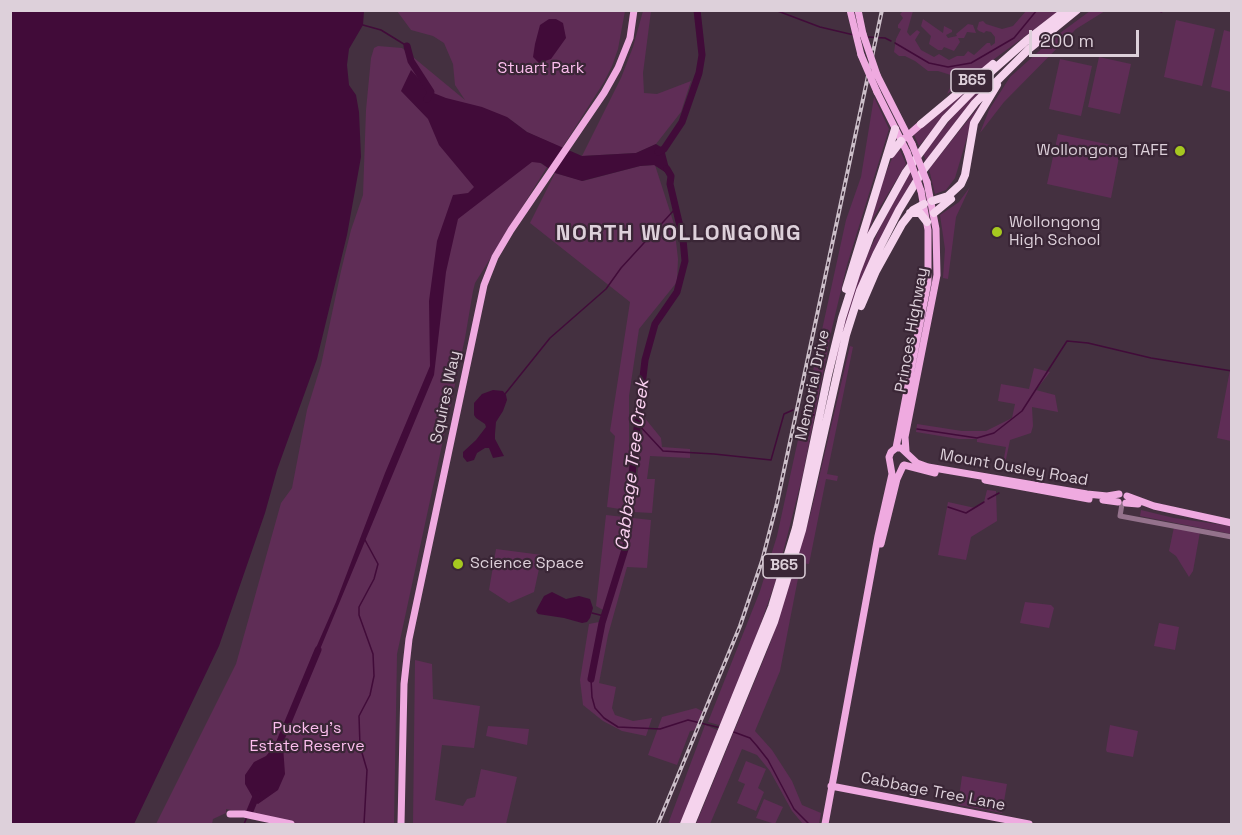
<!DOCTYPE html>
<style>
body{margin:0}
#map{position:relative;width:1242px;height:835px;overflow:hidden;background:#443040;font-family:"Space Grotesk",sans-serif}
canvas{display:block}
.frame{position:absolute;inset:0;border:12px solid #ddd0da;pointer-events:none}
.scale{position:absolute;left:1029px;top:30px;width:110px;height:27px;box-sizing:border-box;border:3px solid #ddd0da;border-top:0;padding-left:8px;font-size:18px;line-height:21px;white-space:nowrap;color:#ddd0da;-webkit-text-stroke:4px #3a2636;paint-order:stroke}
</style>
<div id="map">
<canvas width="1242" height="835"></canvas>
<div class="frame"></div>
<div class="scale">200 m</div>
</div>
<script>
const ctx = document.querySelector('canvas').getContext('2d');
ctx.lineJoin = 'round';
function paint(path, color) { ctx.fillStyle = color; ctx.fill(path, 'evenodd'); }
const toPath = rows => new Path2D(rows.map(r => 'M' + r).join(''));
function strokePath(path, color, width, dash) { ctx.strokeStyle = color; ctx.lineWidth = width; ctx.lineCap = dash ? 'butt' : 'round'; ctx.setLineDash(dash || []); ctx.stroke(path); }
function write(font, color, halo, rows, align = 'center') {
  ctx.font = font + ' "Space Grotesk",sans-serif'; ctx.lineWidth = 4.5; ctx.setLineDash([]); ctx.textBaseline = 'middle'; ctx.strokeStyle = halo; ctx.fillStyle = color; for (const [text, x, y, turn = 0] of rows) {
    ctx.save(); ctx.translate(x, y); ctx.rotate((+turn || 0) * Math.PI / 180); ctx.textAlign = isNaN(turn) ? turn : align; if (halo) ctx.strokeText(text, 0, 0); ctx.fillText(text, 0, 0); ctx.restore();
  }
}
paint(toPath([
 [397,11,625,11,618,49,612,66,604,82,562,148,527,132,507,117,540,163,547,167,475,283,473,291,465,338,397,654,394,824,299,824,226,809,226,813,213,819,212,824,156,824,236,664,281,503,292,488,307,410,321,365,341,271,351,230,363,195,366,110,371,58,374,48,378,46,402,48,465,100,455,85,453,64,444,43,433,36,411,30],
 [643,11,651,11,643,73,644,93,657,94,691,81,681,112,656,144,636,153,582,156,621,78,633,47],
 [903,11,913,11,907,32,910,36,917,30,920,32,915,40,921,50,934,57,939,54,949,60,957,56,964,56,968,51,974,55,987,43,990,43,991,46,995,43,995,37,991,32,986,31,984,33,979,31,977,29,979,22,983,21,986,24,1002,29,1013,26,1026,11,1059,11,947,94,954,80,967,74,967,72,954,76,938,71,928,71,915,61,905,56,899,56,894,52,896,39,901,29,898,28,898,25,903,18,900,14],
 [1090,11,1105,11,1076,29,1004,102,980,133,989,110,1010,77,1056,36],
 [923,19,943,33,944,26,952,30,952,32,946,35,948,38,957,36,956,34,968,24,973,25,976,33,967,32,964,38,958,38,960,42,954,51,944,47,942,50,938,50,929,44,931,36,921,26],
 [1176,20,1215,29,1202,86,1164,77],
 [1224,30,1231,32,1231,92,1211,87],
 [1099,57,1131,64,1120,114,1088,107],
 [1060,59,1092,66,1081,116,1049,109],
 [991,75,994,79,957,120,926,161,923,153,964,103],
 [979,76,919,146,914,135],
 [874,97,889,129,847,265,832,328,803,474,776,580,747,663,722,726,708,722,760,591,777,536,846,220,861,177],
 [983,101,971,124,955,178,946,190,935,194,929,169],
 [1058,134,1121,147,1111,198,1047,184],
 [900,150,906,164,874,217,861,250,871,213,885,175,893,156],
 [655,165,674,224,678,259,677,282,639,329,629,396,629,464,626,510,607,507,615,436,610,431,630,302,530,223,555,173,583,181,640,166],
 [910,172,913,181,871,256,837,360,835,359,847,309,858,275,890,206],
 [970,187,956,217,948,279,943,278,945,249,940,215,959,202],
 [850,346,853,347,827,474,838,476,837,481,826,479,809,564,801,563,780,671,755,731,772,750,792,781,802,805,821,813,819,824,803,824,792,811,770,771,757,755,742,749,710,824,696,824,770,644,810,516],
 [1034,368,1050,372,1036,390,1055,395,1058,412,1032,407,1033,426,1031,433,1010,440,1004,469,1002,469,1006,447,977,442,977,439,959,439,916,432,917,424,962,431,986,431,1012,418,1015,404,998,401,1001,384,1029,389],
 [1230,370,1232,370,1231,441,1217,438],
 [644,417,661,438,662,447,690,449,690,458,650,456,647,479,655,479,652,513,633,512],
 [987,490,996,491,997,521,971,537,966,560,938,555,948,502,975,508,984,502],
 [1141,510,1174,518,1231,526,1231,534,1140,516],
 [606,515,651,520,647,568,627,567,608,635,599,683,616,687,612,708,615,715,633,721,652,718,646,736,622,731,603,721,583,705,580,680,589,624,599,622,603,610,596,606],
 [1174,527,1200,532,1193,571,1189,577,1176,556,1169,551],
 [496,549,542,555,534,592,509,603,489,590],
 [1025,602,1051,605,1054,608,1049,628,1020,623],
 [1159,623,1179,627,1175,650,1154,646],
 [415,660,432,664,433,699,480,706,474,748,442,745,435,800,463,806,467,799,475,797,481,769,517,777,506,824,413,824],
 [696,708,704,712,696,730,690,731,677,765,648,755,662,717],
 [705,725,720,731,680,824,668,824],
 [1110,725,1138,731,1133,757,1107,752,1106,750],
 [488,726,529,729,527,745,486,736],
 [746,761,766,769,758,788,764,792,756,811,737,803,745,784,738,781],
 [962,776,1007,784,1002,813,958,805],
 [764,799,783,807,775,824,756,818]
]), '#5f2d56');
paint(toPath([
 [10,11,364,11,363,25,349,49,347,65,349,85,356,95,359,112,361,157,347,235,317,359,277,470,265,513,219,646,134,824,11,824],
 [549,19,556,19,563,23,566,38,551,59,539,63,533,57,535,44,540,25],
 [411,70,431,92,446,98,482,107,507,117,527,132,582,156,636,153,656,144,664,149,671,176,654,165,640,166,582,181,555,173,541,163,532,162,458,219,446,272,434,375,316,659,312,657,336,602,385,473,430,366,429,301,437,241,453,195,468,193,474,187,439,145,428,119,401,91],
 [493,390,503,391,506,395,507,400,503,411,496,422,495,434,495,439,504,456,493,458,489,448,485,448,477,453,474,460,467,462,463,457,463,452,476,440,486,427,485,424,476,418,474,415,474,403,482,394],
 [552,592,566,599,579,596,590,599,593,608,590,618,587,622,582,623,564,618,538,614,536,611,538,607,544,596],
 [277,743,283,746,285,774,278,790,258,804,256,803,245,784,245,775,254,762,266,756]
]), '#410b39');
strokePath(toPath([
 [775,10,820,27,854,35],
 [1149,10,1152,11],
 [1161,12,1165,10],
 [363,25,381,30,407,46],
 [868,37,885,38,891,41],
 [895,43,929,63,948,67,971,63,1014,38,1037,10],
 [505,394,550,338,606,289,621,268,675,209],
 [802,412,814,415],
 [637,423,663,451,714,454,771,460,784,414,793,410],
 [917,429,977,438,994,433,1022,411,1067,341,1088,343,1151,358,1232,371],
 [988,499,999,493],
 [948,507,966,513,984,502],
 [592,613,604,616],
 [591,679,592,697,595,708,604,718,618,727,660,729,688,720,721,728],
 [731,731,750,738,757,746,768,760,794,809,809,824],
 [244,824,247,817],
 [364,824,367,770,360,746,359,716,370,695,374,676,373,654,359,615,359,607,374,579,378,564,365,540]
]), '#410b39', 1.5);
strokePath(toPath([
 [407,46,411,61,431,92,427,99],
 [658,152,664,149,682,122,699,73,702,55,697,10],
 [591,679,602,623,626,546,634,454,645,360,655,324,677,292,685,261,683,239,670,184,671,176,667,169],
 [276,751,318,650],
 [250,811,257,794]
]), '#410b39', 7);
strokePath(toPath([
 [1122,504,1120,516,1232,537]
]), '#94728c', 5);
strokePath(toPath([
 [850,10,861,55],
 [858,10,863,34],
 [877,75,912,144],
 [877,92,907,152],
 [905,138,921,124],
 [896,448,928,282,928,230,921,191],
 [906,451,905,437,937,275,936,229,927,182],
 [904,465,935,473],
 [985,480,1089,499],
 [1127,496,1154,506,1232,523],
 [1103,500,1118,502],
 [1126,503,1138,504],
 [881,544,897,479,903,466],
 [831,786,1029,824],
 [230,814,244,814,291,824],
 [401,824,404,684,409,639,484,285,495,257,511,230,604,93,618,68,630,38,634,10],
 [825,824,878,536,892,474,889,457,891,452,896,448,901,448,917,463,928,467,1087,494,1107,496,1119,494]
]), '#efaae0', 7);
strokePath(toPath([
 [921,124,993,64],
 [891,154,901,141],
 [932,201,948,196,961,184,965,175,974,123,997,85],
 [910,213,920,213,927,222],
 [934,213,951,199],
 [846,289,895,129],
 [861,306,876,271,902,224,913,210,924,204],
 [684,824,772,607,796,528,828,375,842,318,857,271,870,237,906,172,945,119,993,70,1026,41,1066,10],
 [691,824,774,622,802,530,846,335,860,291,877,253,899,210,924,169,975,103,1029,49,1077,10]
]), '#f5d3ed', 8);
const rail = toPath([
 [658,824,740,626,762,561,777,503,882,10]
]);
strokePath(rail, '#ccbfc9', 4);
strokePath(rail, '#3a2636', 1.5, [4.5]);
strokePath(toPath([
 [863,34,877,75],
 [861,55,877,92],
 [912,144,927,182],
 [907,152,921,191]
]), '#efaae0', 7);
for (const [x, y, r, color] of [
 [1180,151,6,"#a6c820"],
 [997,232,6,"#a6c820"],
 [458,564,6,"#a6c820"]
]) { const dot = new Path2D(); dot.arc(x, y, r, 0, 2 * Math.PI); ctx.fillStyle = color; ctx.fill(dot); strokePath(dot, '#3a2636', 2); }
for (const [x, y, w] of [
 [972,81,42],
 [784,566,42]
]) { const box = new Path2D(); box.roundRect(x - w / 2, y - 12, w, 24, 4.5); ctx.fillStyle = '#3a2636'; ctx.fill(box); strokePath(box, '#ddd0da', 1.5); }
write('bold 15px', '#ddd0da', null, [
 ["B65",972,81],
 ["B65",784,566]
]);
write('16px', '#fcbeee', '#3a2636', [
 ["Stuart Park",541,69],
 ["Puckey's",307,729],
 ["Estate Reserve",307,747]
]);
write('16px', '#ddd0da', '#3a2636', [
 ["Wollongong TAFE",1168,151,"right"],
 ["Wollongong",1009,223],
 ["High School",1009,241],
 ["Science Space",470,564]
], 'left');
write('16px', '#ddd0da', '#3a2636', [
 ["Princes Highway",912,330,-80],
 ["Memorial Drive",813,385,-78],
 ["Squires Way",446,397,-78],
 ["Mount Ousley Road",1014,468,10],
 ["Cabbage Tree Lane",933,792,11]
]);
write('italic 18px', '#fcd2f2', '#3a2636', [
 ["Cabbage Tree Creek",633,465,-83]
]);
ctx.letterSpacing = '1.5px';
write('bold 22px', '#ddd0da', '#3a2636', [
 ["NORTH WOLLONGONG",679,234]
]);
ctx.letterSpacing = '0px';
</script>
